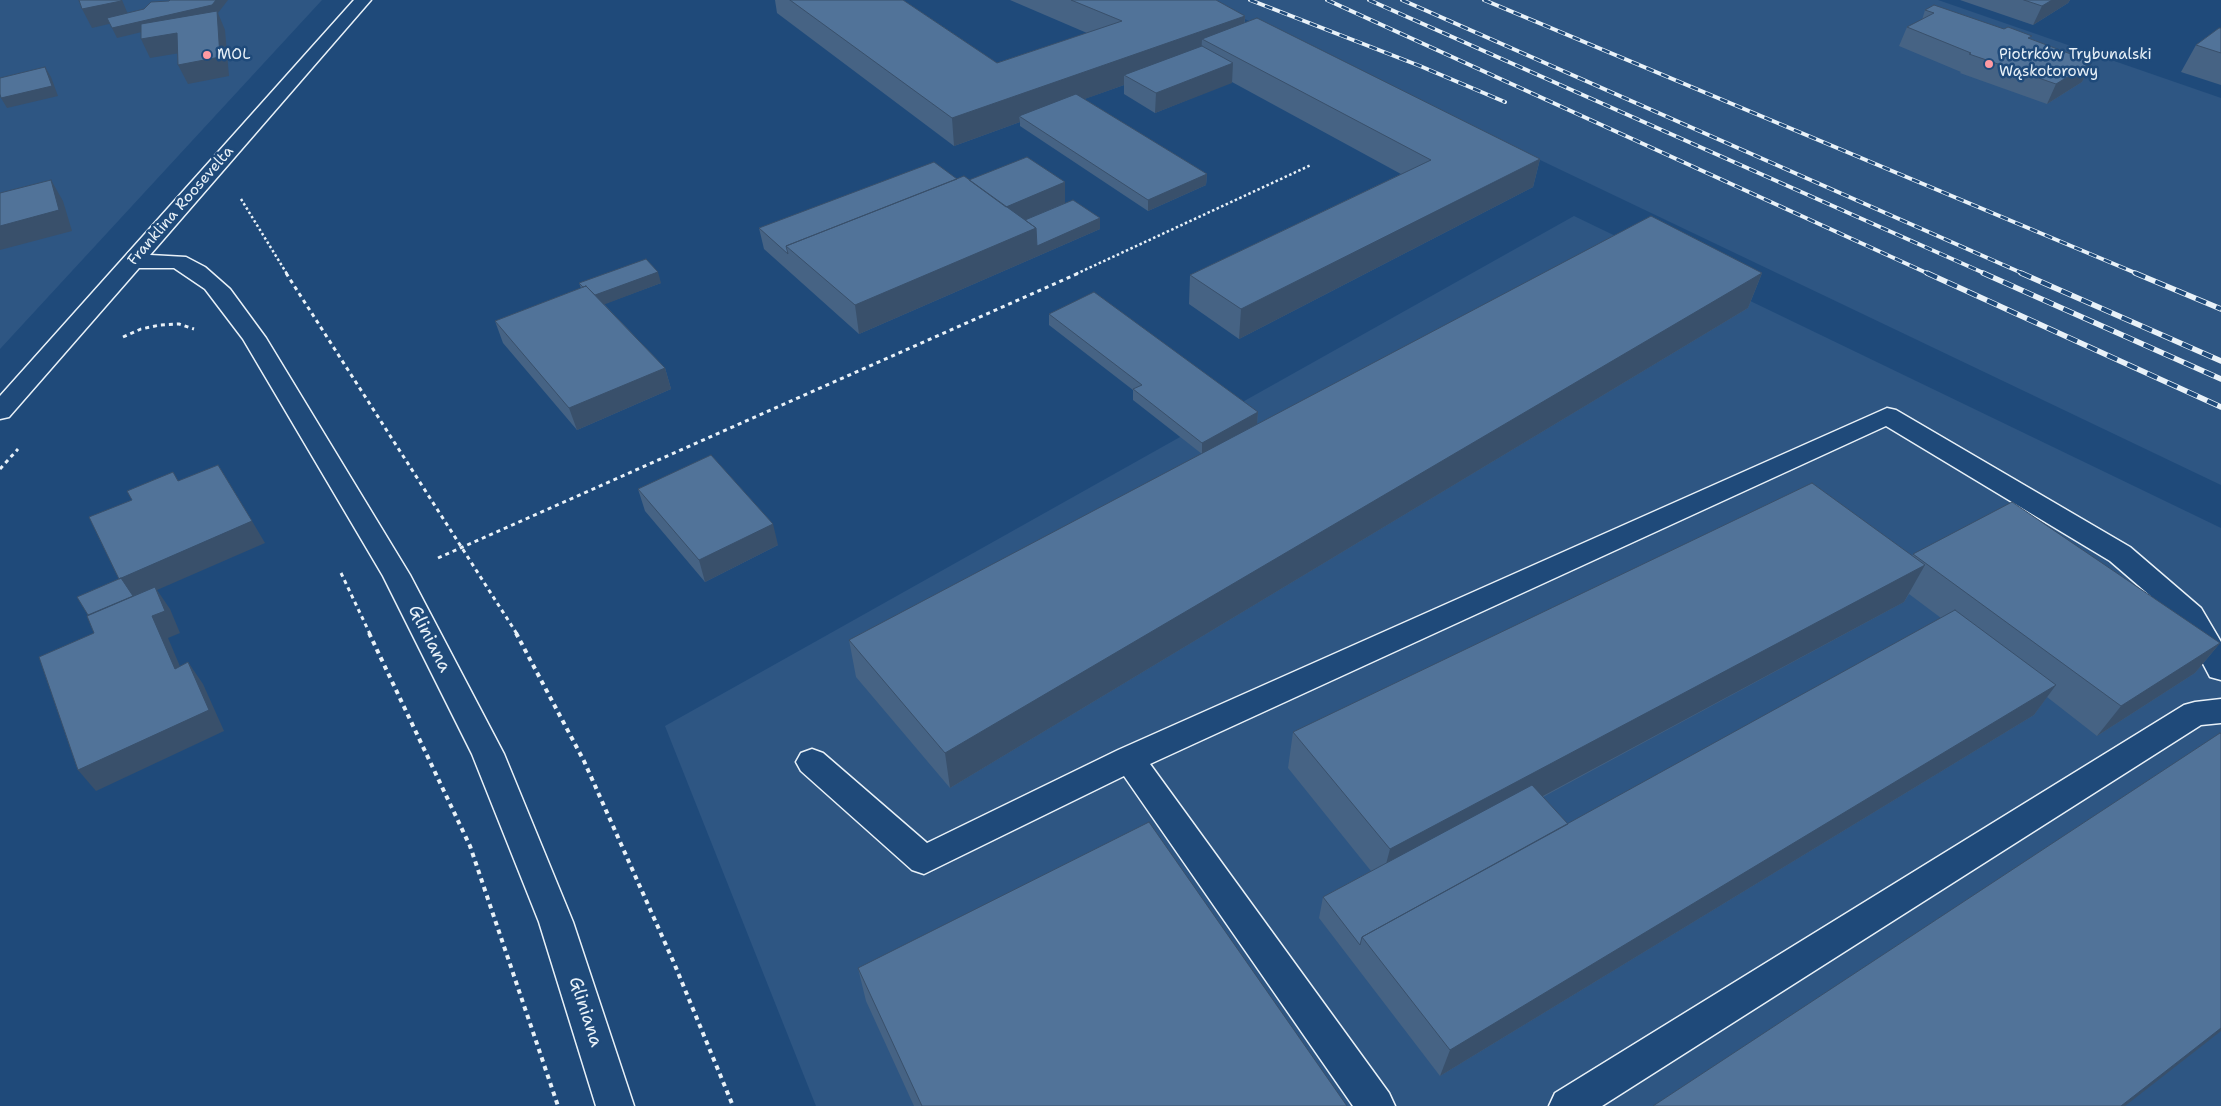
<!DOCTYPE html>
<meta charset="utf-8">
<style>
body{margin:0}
canvas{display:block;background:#1f4a7a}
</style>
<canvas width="2221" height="1106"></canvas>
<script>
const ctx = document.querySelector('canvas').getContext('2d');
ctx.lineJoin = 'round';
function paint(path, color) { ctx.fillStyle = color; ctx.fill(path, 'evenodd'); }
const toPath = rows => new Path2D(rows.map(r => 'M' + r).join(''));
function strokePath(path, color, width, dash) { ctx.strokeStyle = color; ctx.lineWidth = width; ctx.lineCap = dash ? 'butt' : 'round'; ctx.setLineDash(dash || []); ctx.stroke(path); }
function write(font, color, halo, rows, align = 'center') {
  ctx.font = font + ' "Shantell Sans",sans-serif'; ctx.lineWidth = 5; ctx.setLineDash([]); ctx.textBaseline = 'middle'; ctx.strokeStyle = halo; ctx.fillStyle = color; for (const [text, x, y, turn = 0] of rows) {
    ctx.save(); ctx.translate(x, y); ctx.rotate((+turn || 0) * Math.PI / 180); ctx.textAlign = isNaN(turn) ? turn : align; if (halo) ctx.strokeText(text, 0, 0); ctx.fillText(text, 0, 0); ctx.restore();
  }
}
paint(toPath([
 [0,0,322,0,0,349],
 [1205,0,1938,0,2221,98,2221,485],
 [1574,216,2221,528,2221,1106,816,1106,665,726]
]), '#2e5683');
const minor = toPath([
 [354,0,371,0,150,255,186,257,205,267,230,289,266,338,410,575,504,754,573,922,634,1106,596,1106,539,922,472,754,383,576,243,339,205,289,174,268,139,268,9,417,0,419,0,396,354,0],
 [1887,408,1896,410,2130,547,2201,608,2221,642,2221,680,2210,677,2181,622,2110,561,1886,426,1150,764,1389,1093,1395,1106,1353,1106,1124,776,924,874,912,870,801,771,796,762,801,753,812,749,823,753,927,843,1118,750,1887,408],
 [2221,699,2221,723,2201,725,1602,1106,1549,1106,1555,1093,2184,705,2195,702,2221,699]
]);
strokePath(minor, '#e8f1f8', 3);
strokePath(toPath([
 [241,199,287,274],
 [1076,274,1311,165]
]), '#e8f1f8', 2.5, [2.5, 2.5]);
strokePath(toPath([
 [286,273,517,634],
 [123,337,141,329,160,325,179,324,194,329],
 [0,469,18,449],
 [438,558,1079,273],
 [341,573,370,634]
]), '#e8f1f8', 3, [4, 4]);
strokePath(toPath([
 [369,633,470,846,558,1106],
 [516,633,584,761,674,963,733,1106]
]), '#e8f1f8', 4, [4.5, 4.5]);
paint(minor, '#1f4a7a');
const railFar1 = toPath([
 [1250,0,1420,66,1505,102],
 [1327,0,1929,274],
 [1369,0,1986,274],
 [1402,0,2024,274],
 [1484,0,2138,274]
]);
const rail = toPath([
 [1927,273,2221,407],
 [1983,273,2221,379],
 [2021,273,2221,361],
 [2135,273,2221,309]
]);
strokePath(railFar1, '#e8f1f8', 4);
strokePath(rail, '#e8f1f8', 5.5);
strokePath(railFar1, '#1f4a7a', 2.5, [8]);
strokePath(rail, '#1f4a7a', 4, [11]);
paint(toPath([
 [775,0,903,0,997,63,1087,33,1010,0,1216,0,1245,16,1245,22,1540,159,1533,187,1239,339,1189,304,1190,275,1401,174,1232,82,1155,113,1124,94,1124,85,1084,99,1207,174,1206,185,1148,211,1020,126,1020,122,954,146,777,13],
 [1960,0,2070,0,2068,3,2033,25],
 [1925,10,2031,39,2092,62,2082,82,2047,104,1960,73,1961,72,1899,46,1907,27,1922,20],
 [2221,28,2221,85,2181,72,2196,45],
 [957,179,969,180,1065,182,1065,203,1100,218,1100,229,859,334,764,249,759,228],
 [1762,273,1748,308,950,788,856,677,849,640,1202,454,1133,400,1133,390,1049,325,1049,314,1258,412,1257,424,1226,441],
 [579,283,661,283,604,304,665,368,671,389,577,430,503,343,495,321,581,288],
 [638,489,778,545,705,582,645,511],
 [1913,554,2220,643,2195,673,2097,736,2047,697,2034,715,1440,1076,1319,918,1323,897,1371,871,1288,768,1293,732,1912,556],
 [1909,594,1941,618,1568,824,1543,797,1904,602],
 [858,968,1347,1106,914,1106,866,1001]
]), '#466384');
paint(toPath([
 [121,0,122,0,130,19,92,28,82,9],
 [216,0,228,0,218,13,225,30,229,76,188,84,178,65,216,14,117,38,112,28],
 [2052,0,2070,0,2068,3,2033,25,2042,6],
 [1245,16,1243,42,1202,39,1201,57,1124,75,1124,85,1026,120,1019,116,1020,122,954,146,952,118],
 [177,33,186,52,150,58,141,39],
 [2092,62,2082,82,2047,104,2056,84],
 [1233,63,1232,83,1155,113,1156,93],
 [45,67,51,77,58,96,7,108,1,98],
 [1540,159,1533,187,1239,339,1241,309],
 [1207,174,1206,185,1148,211,1148,200],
 [51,180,63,201,72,231,0,250,0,226],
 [1065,182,1065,203,1001,230,999,209],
 [1100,218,1100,229,859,334,855,305,1036,228],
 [658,272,661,283,595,308,591,296],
 [1762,273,1748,308,950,788,945,753],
 [665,368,671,389,577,430,569,408],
 [1258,412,1257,424,1202,454,1202,443],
 [252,521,265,543,157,590,170,609,180,633,168,638,190,690,175,669,119,579],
 [773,524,778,545,705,582,699,560],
 [1925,565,1904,602,1381,883,1390,849],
 [2220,643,2195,673,2097,736,2121,706],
 [188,662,203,684,224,731,96,791,78,770],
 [2056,685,2034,715,1440,1076,1450,1050],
 [2221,1028,2221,1031,2125,1106,2121,1106]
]), '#39506b');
const building = toPath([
 [79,0,121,0,121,1,82,9,79,0],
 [170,0,216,0,212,5,112,28,107,18,144,9,151,2,169,1,170,0],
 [790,0,903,0,997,63,1122,21,1071,0,1216,0,1245,16,952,118,790,0],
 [2024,0,2052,0,2042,6,2024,0],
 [1934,5,2004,29,2008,27,2032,36,2028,38,2092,62,2056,84,1969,54,1971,53,1907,27,1934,13,1925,10,1934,5],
 [217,11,220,57,178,65,177,33,141,39,141,24,217,11],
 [1257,18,1540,159,1241,309,1190,275,1431,160,1202,39,1257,18],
 [2219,28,2221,28,2221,53,2196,45,2219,28],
 [1202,46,1233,63,1156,93,1124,75,1202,46],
 [45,67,52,86,1,98,0,94,0,78,45,67],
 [1076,94,1207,174,1148,200,1019,116,1076,94],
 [1027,157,1065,182,1006,207,969,180,1027,157],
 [934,162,957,179,786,246,788,254,759,228,934,162],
 [964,176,1036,228,855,305,786,246,964,176],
 [51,180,59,210,0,226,0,193,51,180],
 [1073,200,1100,218,1037,246,1036,228,1025,220,1073,200],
 [1651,216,1762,273,945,753,849,640,1651,216],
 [646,259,658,272,595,295,586,286,583,287,579,283,646,259],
 [586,286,665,368,569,408,495,321,586,286],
 [1094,292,1258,412,1202,443,1133,389,1142,385,1049,314,1094,292],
 [711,455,773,524,699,560,638,489,711,455],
 [218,465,252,521,119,579,89,517,132,500,127,491,173,472,178,481,218,465],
 [1812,483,1925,565,1390,849,1293,732,1812,483],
 [2012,502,2220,643,2121,706,1913,554,2012,502],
 [121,578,133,596,88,615,77,597,121,578],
 [155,587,165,611,152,616,175,669,188,662,209,710,78,770,39,657,94,633,87,616,155,587],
 [1955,610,2056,685,1450,1050,1362,937,1955,610],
 [2220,733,2221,734,2221,1028,2121,1106,1653,1106,2220,733],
 [1532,785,1568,824,1362,937,1360,945,1323,897,1532,785],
 [1149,822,1347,1106,922,1106,858,968,1149,822]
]);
paint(building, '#517399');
strokePath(building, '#39506b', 1);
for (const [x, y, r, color] of [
 [207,55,5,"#ff9aa2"],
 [1989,64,5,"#ff9aa2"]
]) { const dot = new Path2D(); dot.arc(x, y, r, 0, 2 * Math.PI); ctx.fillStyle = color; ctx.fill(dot); strokePath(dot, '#1f4a7a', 2); }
write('15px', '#e8f1f8', '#1f4a7a', [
 ["MOL",217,55],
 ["Piotrków Trybunalski",1999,55],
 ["Wąskotorowy",1999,72]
], 'left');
write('15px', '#e8f1f8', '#1f4a7a', [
 ["Franklina Roosevelta",181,206,-49]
]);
write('18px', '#e8f1f8', '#1f4a7a', [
 ["Gliniana",429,639,63],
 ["Gliniana",585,1012,72]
]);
</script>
